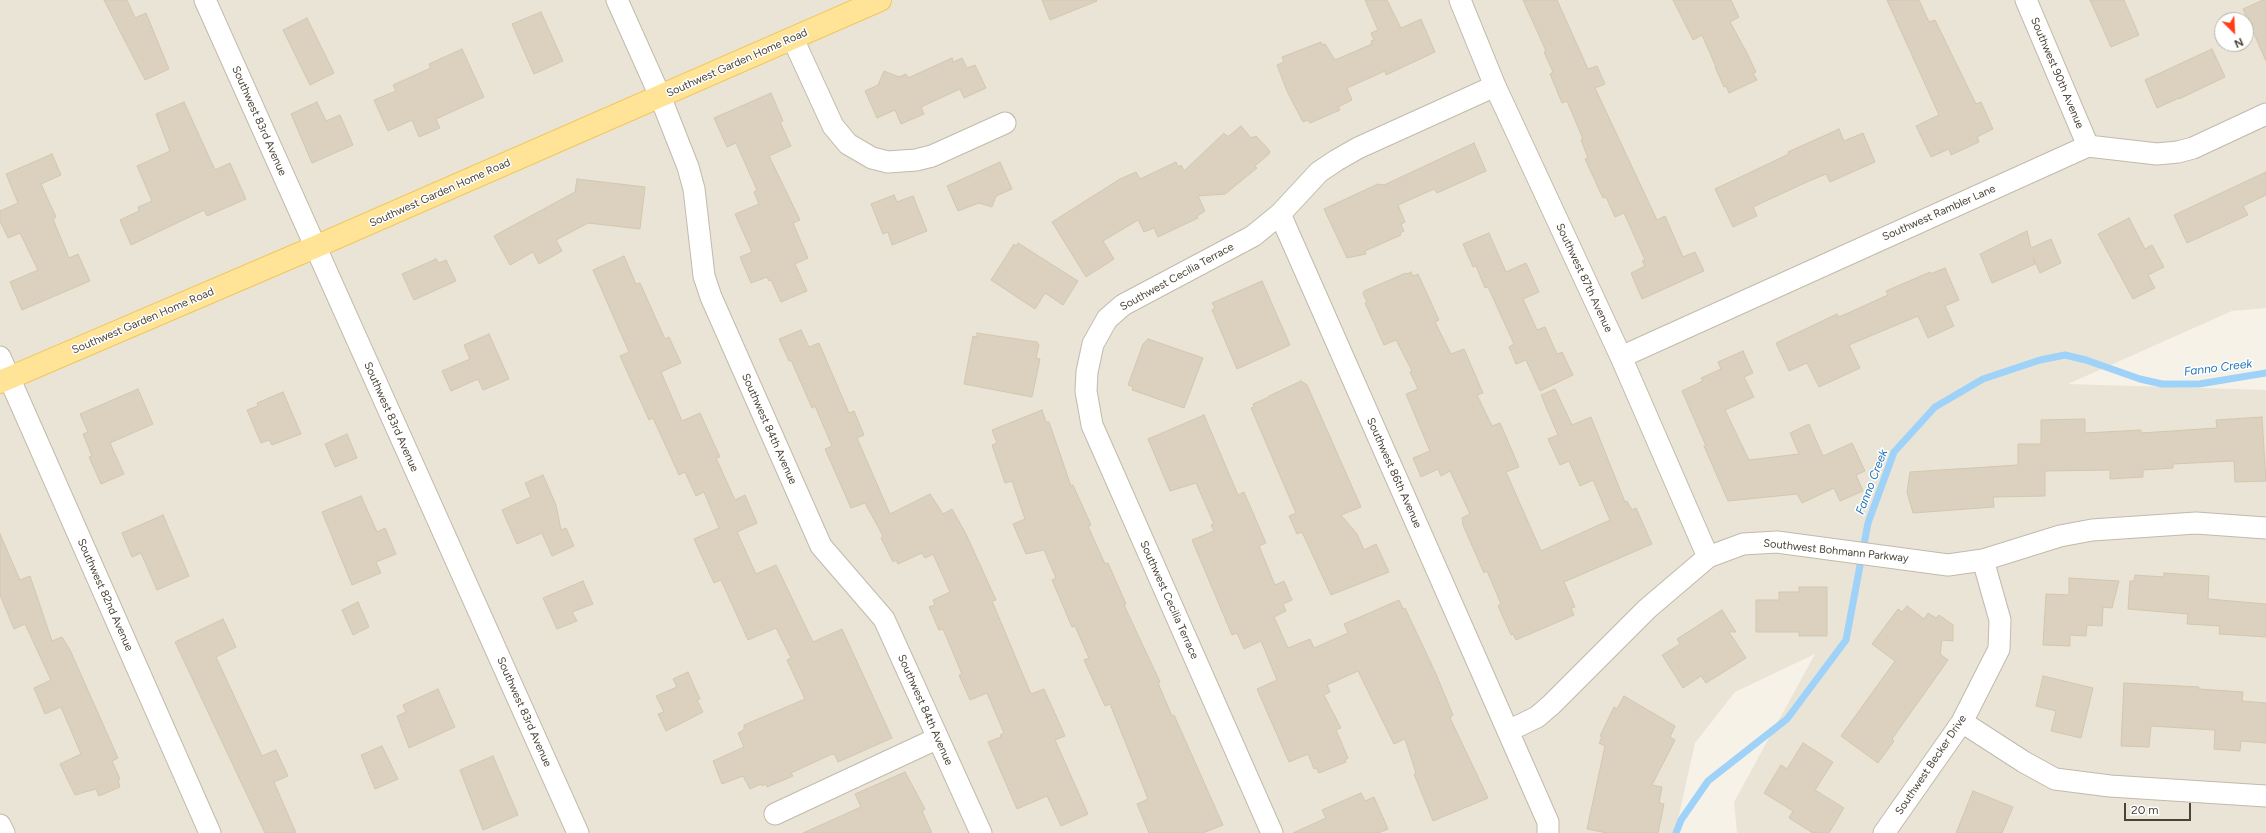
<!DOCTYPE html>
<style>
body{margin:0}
#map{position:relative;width:2266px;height:833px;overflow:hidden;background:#f6f2e8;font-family:Figtree,sans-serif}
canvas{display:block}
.north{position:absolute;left:2214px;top:12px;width:40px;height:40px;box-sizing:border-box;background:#fff;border:1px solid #b7b4af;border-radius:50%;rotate:156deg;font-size:11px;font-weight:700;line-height:16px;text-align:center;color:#4a4336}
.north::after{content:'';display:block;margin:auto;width:14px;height:18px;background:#ff3e16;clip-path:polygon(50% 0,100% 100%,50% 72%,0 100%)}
.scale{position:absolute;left:2124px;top:803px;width:67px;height:18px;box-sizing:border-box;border:2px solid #4a4336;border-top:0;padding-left:5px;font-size:12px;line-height:14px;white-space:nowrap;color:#4a4336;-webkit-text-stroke:3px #fff;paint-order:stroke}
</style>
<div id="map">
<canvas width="2266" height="833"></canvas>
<div class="north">N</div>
<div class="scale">20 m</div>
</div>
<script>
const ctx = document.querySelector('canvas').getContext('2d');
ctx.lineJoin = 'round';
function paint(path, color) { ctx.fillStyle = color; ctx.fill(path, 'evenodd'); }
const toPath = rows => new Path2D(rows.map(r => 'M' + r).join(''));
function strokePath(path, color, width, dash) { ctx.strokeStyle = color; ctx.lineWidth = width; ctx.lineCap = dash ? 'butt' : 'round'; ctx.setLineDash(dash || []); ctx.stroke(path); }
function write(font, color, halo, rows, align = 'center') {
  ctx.font = font + ' Figtree,sans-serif'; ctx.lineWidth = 3; ctx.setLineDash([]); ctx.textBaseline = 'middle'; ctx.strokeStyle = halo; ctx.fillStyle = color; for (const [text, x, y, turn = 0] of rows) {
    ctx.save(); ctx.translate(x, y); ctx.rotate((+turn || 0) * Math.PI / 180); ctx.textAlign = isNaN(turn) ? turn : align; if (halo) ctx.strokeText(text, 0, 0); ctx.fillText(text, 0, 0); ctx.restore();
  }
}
paint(toPath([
 [0,0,2266,0,2266,308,2232,311,2068,384,2266,390,2266,833,1737,833,1734,802,1815,654,1735,692,1695,743,1675,833,0,833],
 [2222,20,2246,20,2246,44,2222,44]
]), '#eae4d6');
strokePath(toPath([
 [1676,833,1681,820,1708,781,1787,719,1846,640,1868,523,1894,452,1935,407,1983,379,2040,360,2065,355,2086,360,2140,379,2162,384,2199,384,2266,373]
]), '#9fd2f8', 7);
const building = toPath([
 [104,0,127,0,135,18,146,13,169,69,145,80,104,0],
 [1042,0,1096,0,1097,1,1050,20,1042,0],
 [1365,0,1387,0,1401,28,1421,19,1435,52,1386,75,1385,71,1347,88,1352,100,1338,107,1340,110,1310,123,1308,120,1303,122,1287,91,1277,65,1284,62,1282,57,1321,42,1322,45,1325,44,1335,60,1372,44,1371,41,1374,40,1371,33,1378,30,1365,0],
 [1523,0,1557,0,1588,69,1597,66,1605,84,1595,88,1657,220,1665,216,1683,257,1695,252,1704,271,1642,299,1631,273,1645,266,1642,261,1645,260,1624,213,1615,217,1606,197,1603,198,1585,159,1588,158,1581,140,1583,139,1567,101,1562,103,1550,74,1553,72,1544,52,1546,51,1523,0],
 [1673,0,1731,0,1739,17,1730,22,1747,53,1756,72,1753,73,1757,80,1729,93,1726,86,1724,87,1715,67,1716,67,1702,35,1693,40,1673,0],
 [1887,0,1919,0,1929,22,1935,20,1976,104,1981,102,1993,129,1977,137,1979,142,1951,155,1949,149,1931,157,1916,126,1939,115,1887,0],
 [2090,0,2124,0,2139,35,2111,47,2090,0],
 [2263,0,2266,0,2266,61,2243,9,2263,0],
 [541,12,563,61,534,74,512,24,541,12],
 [307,18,334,73,310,85,283,30,307,18],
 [462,49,484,97,436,119,440,128,419,137,412,120,388,131,374,100,396,91,393,85,431,68,429,64,462,49],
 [2212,49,2225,77,2179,99,2179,98,2157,108,2145,80,2212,49],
 [952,58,953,62,962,58,967,68,975,65,986,88,964,98,960,89,921,107,924,114,901,124,895,110,877,118,865,91,878,85,884,71,899,77,906,74,908,78,952,58],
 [771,93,783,121,780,122,791,146,769,156,800,220,793,223,808,258,795,264,807,291,781,302,771,280,769,281,767,277,751,283,740,257,752,252,735,214,759,204,754,192,757,190,736,143,727,147,714,118,771,93],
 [184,102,215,170,230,163,246,199,207,216,204,210,131,245,120,220,139,211,138,207,152,201,137,166,170,151,156,114,184,102],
 [317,102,326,121,340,115,353,145,312,163,291,114,317,102],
 [1241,126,1251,138,1256,136,1270,151,1269,154,1255,166,1257,168,1225,194,1198,196,1205,211,1197,216,1198,218,1158,237,1154,228,1144,232,1138,220,1103,241,1114,259,1086,277,1052,222,1120,179,1136,172,1140,179,1176,162,1178,167,1181,165,1184,171,1224,133,1227,136,1229,136,1241,126],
 [1839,129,1844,141,1863,133,1875,162,1830,182,1826,174,1809,181,1753,207,1757,216,1733,227,1715,189,1789,154,1788,152,1839,129],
 [1474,143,1486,171,1437,193,1434,189,1398,205,1405,222,1401,224,1404,231,1400,233,1401,235,1365,251,1366,254,1347,258,1324,209,1378,184,1384,185,1474,143],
 [52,154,61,175,41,184,56,217,53,219,69,258,78,254,90,281,22,310,10,282,38,270,20,233,8,238,0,221,0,211,18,203,6,174,52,154],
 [1000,162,1012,189,996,196,992,207,979,203,958,211,947,186,1000,162],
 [2266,172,2266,195,2243,206,2248,215,2187,243,2174,215,2266,172],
 [577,179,645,187,640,229,588,223,556,240,562,251,539,264,533,252,510,265,494,236,575,192,577,179],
 [894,195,897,202,913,196,927,231,892,245,888,232,883,234,871,204,894,195],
 [2129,218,2145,249,2152,245,2164,267,2148,275,2155,288,2133,299,2098,234,2129,218],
 [2027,231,2031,248,2051,239,2061,263,2040,273,2033,257,2035,264,1992,283,1980,254,2027,231],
 [1489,233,1506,272,1526,263,1539,292,1523,299,1537,330,1545,327,1557,354,1562,352,1573,375,1540,391,1526,360,1516,364,1509,347,1514,344,1488,287,1485,288,1476,266,1473,267,1463,244,1489,233],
 [1018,243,1078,281,1063,305,1045,293,1035,309,991,280,1014,244,1016,246,1018,243],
 [624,256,636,284,640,283,665,339,669,337,681,363,661,372,682,421,700,413,720,457,716,458,735,500,745,495,757,523,737,532,756,574,776,565,813,642,842,629,892,738,838,762,835,755,832,754,791,773,793,776,767,787,766,784,762,786,761,784,750,789,743,776,722,784,713,761,744,747,738,733,744,730,744,725,805,699,787,660,791,658,776,628,748,640,721,580,714,583,694,539,719,528,704,492,696,496,685,472,679,475,653,418,649,420,620,356,629,352,593,270,624,256],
 [436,259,439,263,446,260,456,281,414,300,402,274,436,259],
 [1945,268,1959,300,1945,306,1954,326,1928,338,1918,316,1849,345,1860,368,1819,387,1807,363,1789,371,1776,343,1837,314,1839,317,1888,295,1886,291,1930,272,1930,274,1945,268],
 [1411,272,1413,276,1418,274,1439,320,1435,322,1451,354,1464,349,1483,393,1477,395,1492,426,1500,423,1519,467,1506,472,1541,551,1610,520,1593,480,1580,486,1569,461,1560,465,1548,439,1558,435,1541,395,1555,389,1572,425,1591,417,1625,502,1627,501,1632,510,1636,508,1652,544,1564,582,1575,607,1571,608,1574,615,1516,640,1513,634,1511,635,1498,606,1501,604,1487,571,1484,573,1463,525,1462,518,1470,514,1450,471,1441,476,1438,469,1421,477,1413,458,1430,451,1406,394,1418,389,1410,372,1412,371,1396,340,1384,345,1365,303,1367,302,1363,294,1364,291,1406,273,1407,274,1411,272],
 [1262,281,1290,345,1237,369,1212,310,1215,308,1212,303,1262,281],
 [801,330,809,347,819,343,849,413,854,411,864,435,857,438,890,514,930,494,943,514,952,509,966,534,996,600,992,601,1031,694,1044,689,1065,736,1055,740,1088,814,1061,826,1047,796,1017,809,988,742,1001,737,1000,735,1004,733,987,693,970,700,959,675,962,674,943,629,939,630,929,607,935,605,933,600,950,592,933,554,925,558,922,553,898,564,896,560,893,562,881,538,883,536,865,503,851,508,825,449,832,446,815,406,812,408,791,360,789,361,779,339,801,330],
 [977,333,1037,342,1039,345,1036,358,1040,359,1032,397,964,384,973,336,977,337,977,333],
 [489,334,509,379,483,390,478,379,451,391,442,371,470,359,464,345,489,334],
 [1148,339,1203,358,1184,408,1132,390,1133,387,1128,385,1143,344,1148,339],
 [1743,351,1753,373,1744,377,1754,397,1725,410,1749,460,1799,454,1790,433,1809,424,1823,456,1852,443,1865,471,1856,475,1863,491,1840,501,1834,488,1802,503,1797,494,1728,501,1704,446,1706,446,1682,391,1703,381,1701,378,1721,369,1718,362,1743,351],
 [1301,381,1307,385,1361,507,1341,515,1357,534,1364,550,1376,544,1389,572,1331,595,1302,532,1297,534,1289,516,1296,513,1251,408,1254,407,1253,404,1269,397,1269,396,1301,381],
 [138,389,153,424,110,443,124,474,101,484,89,457,92,456,83,434,88,432,80,414,138,389],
 [283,392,301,434,272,445,269,440,261,443,247,410,258,406,257,403,283,392],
 [1042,410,1046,422,1049,422,1071,486,1073,485,1091,525,1088,526,1105,564,1108,563,1126,604,1124,605,1160,682,1158,683,1172,716,1174,715,1223,825,1203,833,1149,833,1137,804,1148,799,1110,704,1105,706,1084,660,1089,658,1075,626,1072,627,1052,580,1056,578,1044,550,1026,554,1013,524,1025,519,1012,481,1005,483,992,445,997,443,992,430,1042,410],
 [1204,415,1238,495,1244,492,1266,543,1259,546,1275,585,1284,581,1292,600,1283,604,1286,611,1274,617,1288,648,1310,639,1314,648,1348,633,1344,624,1399,600,1403,609,1405,608,1436,674,1453,715,1450,717,1451,720,1488,798,1433,821,1414,774,1416,773,1405,739,1394,744,1358,671,1327,685,1330,692,1324,695,1341,728,1336,730,1348,758,1345,760,1346,762,1319,773,1316,768,1314,769,1308,754,1289,762,1257,689,1277,680,1261,641,1244,649,1237,633,1232,635,1192,540,1214,531,1211,525,1214,524,1196,483,1170,491,1148,439,1204,415],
 [2262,417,2266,481,2235,482,2234,461,2173,464,2173,468,2143,470,2143,477,2110,479,2110,470,2045,471,2045,496,1993,497,1994,507,1913,513,1907,492,1910,472,2018,465,2018,444,2041,444,2041,420,2085,419,2085,433,2141,430,2141,433,2217,428,2216,420,2262,417],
 [347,434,357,458,335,467,325,444,347,434],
 [543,475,556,505,561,530,566,528,574,546,552,556,542,533,517,544,502,510,531,497,525,483,543,475],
 [361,496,377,532,385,528,396,554,376,562,381,573,352,585,322,512,361,496],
 [163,515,189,576,157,590,141,553,132,557,122,533,163,515],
 [0,534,20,580,30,576,52,641,62,637,70,650,118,758,112,761,120,779,118,780,120,787,99,796,96,789,75,795,60,764,81,754,61,707,45,714,34,688,51,680,25,624,14,629,0,595,0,534],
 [2164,573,2209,576,2208,599,2266,604,2266,637,2219,634,2220,626,2187,624,2188,614,2128,609,2130,581,2134,581,2135,575,2164,577,2164,573],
 [2069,578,2119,581,2112,608,2103,607,2102,626,2087,625,2086,636,2070,635,2070,646,2043,645,2046,594,2069,595,2069,578],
 [583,581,593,604,572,612,577,621,557,629,543,598,583,581],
 [1799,587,1827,587,1827,636,1799,636,1799,632,1756,632,1756,600,1779,600,1779,592,1799,592,1799,587],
 [358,602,369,627,353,635,342,610,358,602],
 [1907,606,1924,619,1928,613,1936,618,1939,615,1953,625,1953,641,1942,640,1940,654,1948,660,1892,739,1894,741,1878,763,1841,736,1895,661,1872,644,1898,609,1902,612,1907,606],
 [1722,610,1736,632,1729,632,1746,658,1706,683,1701,676,1683,688,1662,655,1680,644,1677,639,1722,610],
 [223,619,236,647,216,657,262,756,276,750,288,776,274,782,296,833,265,833,175,642,223,619],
 [688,672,700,699,697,700,703,712,666,731,658,714,664,712,656,696,677,687,673,679,688,672],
 [2043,676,2093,688,2081,738,2051,731,2056,711,2036,706,2043,676],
 [2124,683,2199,687,2199,689,2243,692,2242,701,2266,703,2266,743,2241,741,2240,751,2214,749,2215,730,2151,726,2149,747,2121,746,2124,683],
 [438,689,455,727,409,748,397,716,406,712,403,705,438,689],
 [1624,696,1675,726,1670,737,1675,740,1652,785,1662,787,1659,803,1664,804,1658,833,1607,833,1587,829,1605,746,1599,743,1602,737,1600,736,1614,707,1617,709,1624,696],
 [1803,743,1833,762,1815,790,1844,808,1829,833,1813,833,1789,818,1793,811,1764,793,1781,765,1787,769,1803,743],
 [382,746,398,779,375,789,361,755,382,746],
 [493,756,518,815,483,830,460,770,493,756],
 [905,772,925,809,922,811,932,833,803,833,861,807,855,794,905,772],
 [1973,791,2013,807,2002,833,1956,833,1973,791],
 [1361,793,1365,801,1374,797,1388,829,1378,833,1293,833,1326,818,1322,810,1361,793]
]);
paint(building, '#dcd1bf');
strokePath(building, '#d4c7af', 1);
const minor = toPath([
 [205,0,578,833],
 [617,0,660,96,688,167,694,189,704,276,711,297,821,546,884,619,981,833],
 [1460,0,1495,86,1621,357,1708,557],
 [2026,0,2088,146],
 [793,39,833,126,848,144,872,158,888,162,916,160,932,156,1005,123],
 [1280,214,1548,822,1548,833],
 [0,357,210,833],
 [1621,357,2088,146,2157,154,2178,152,2193,148,2266,114],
 [1962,722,2024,762,2055,779,2110,786,2266,796],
 [1508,731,1537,717,1551,705,1647,609,1708,557,1743,544,1777,542,1948,565,1983,560,2060,536,2092,530,2196,523,2266,528],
 [775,814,938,738],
 [0,825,4,833],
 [1272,833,1092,425,1086,391,1087,372,1093,344,1107,319,1123,305,1253,236,1280,214,1319,172,1337,160,1358,148,1495,86],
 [1884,833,1962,722,1999,649,2000,620,1983,560]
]);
const major = toPath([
 [0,382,315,247,880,0]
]);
strokePath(minor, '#c2baaa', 23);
strokePath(major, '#f0c75c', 24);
strokePath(minor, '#fff', 21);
strokePath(major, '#ffe498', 22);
write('11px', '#4a4336', '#fff', [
 ["Southwest Garden Home Road",737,63,-24],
 ["Southwest 90th Avenue",2057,73,67],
 ["Southwest 83rd Avenue",259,121,66],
 ["Southwest Garden Home Road",440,193,-24],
 ["Southwest Rambler Lane",1939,213,-24],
 ["Southwest Cecilia Terrace",1177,277,-29],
 ["Southwest 87th Avenue",1584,278,65],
 ["Southwest Garden Home Road",143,321,-23],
 ["Southwest 83rd Avenue",391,417,66],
 ["Southwest 84th Avenue",769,429,66],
 ["Southwest 86th Avenue",1394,473,66],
 ["Southwest Bohmann Parkway",1836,551,6],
 ["Southwest 82nd Avenue",105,595,66],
 ["Southwest Cecilia Terrace",1169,600,66],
 ["Southwest 84th Avenue",925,710,66],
 ["Southwest 83rd Avenue",524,712,66],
 ["Southwest Becker Drive",1931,765,-56]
]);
write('italic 12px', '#2277ba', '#fff', [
 ["Fanno Creek",2218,368,-7],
 ["Fanno Creek",1872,482,-69]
]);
</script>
